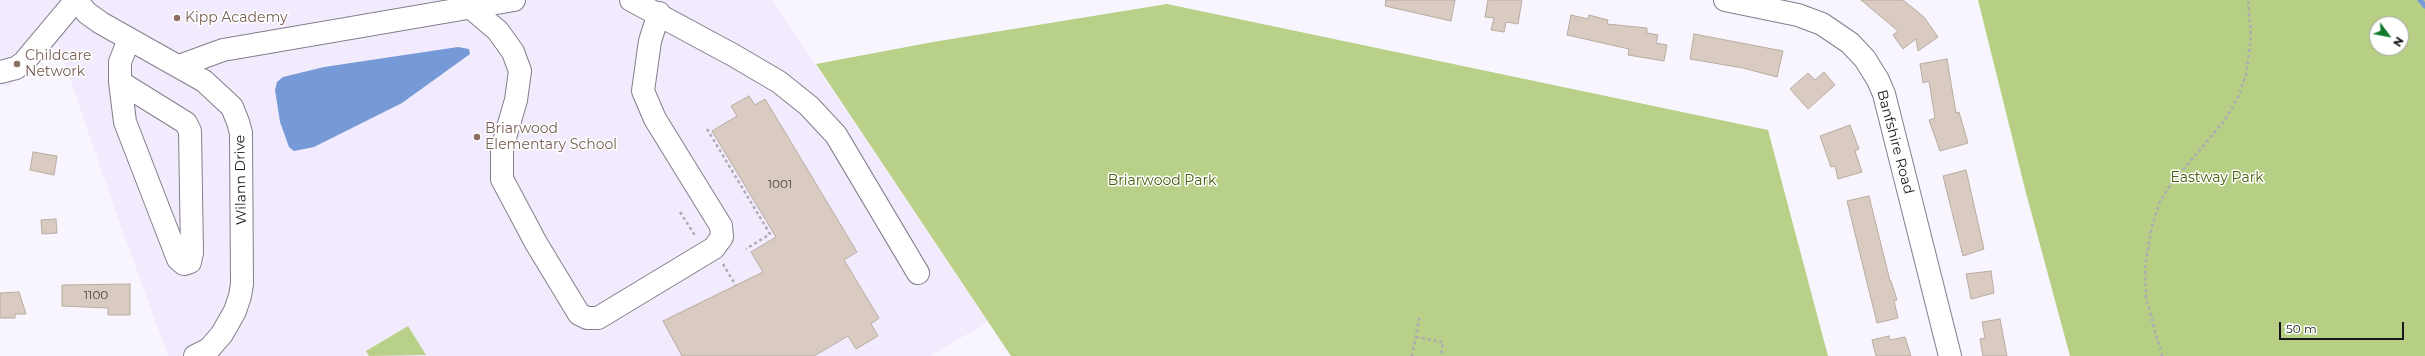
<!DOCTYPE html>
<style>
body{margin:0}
#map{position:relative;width:2425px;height:356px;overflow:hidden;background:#f8f5fe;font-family:Montserrat,sans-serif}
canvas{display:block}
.north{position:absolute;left:2369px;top:16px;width:40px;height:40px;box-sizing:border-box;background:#fff;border:1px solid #a3a2a4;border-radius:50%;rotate:122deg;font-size:11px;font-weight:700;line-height:16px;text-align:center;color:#18161b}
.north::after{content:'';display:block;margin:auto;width:14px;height:18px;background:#11792c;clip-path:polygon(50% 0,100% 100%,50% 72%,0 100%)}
.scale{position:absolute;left:2279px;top:322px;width:125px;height:18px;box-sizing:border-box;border:2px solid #18161b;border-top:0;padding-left:5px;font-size:12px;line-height:14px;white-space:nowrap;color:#18161b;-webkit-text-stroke:3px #fff;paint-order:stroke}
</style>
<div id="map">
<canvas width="2425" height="356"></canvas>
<div class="north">N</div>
<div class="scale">50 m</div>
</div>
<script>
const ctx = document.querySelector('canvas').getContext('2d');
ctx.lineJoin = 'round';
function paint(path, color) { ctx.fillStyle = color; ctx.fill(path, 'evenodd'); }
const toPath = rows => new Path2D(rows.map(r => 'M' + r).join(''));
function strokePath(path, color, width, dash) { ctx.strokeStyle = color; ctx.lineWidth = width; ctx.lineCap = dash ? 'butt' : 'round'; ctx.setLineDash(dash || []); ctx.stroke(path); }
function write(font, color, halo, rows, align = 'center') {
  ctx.font = font + ' Montserrat,sans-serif'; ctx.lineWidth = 3; ctx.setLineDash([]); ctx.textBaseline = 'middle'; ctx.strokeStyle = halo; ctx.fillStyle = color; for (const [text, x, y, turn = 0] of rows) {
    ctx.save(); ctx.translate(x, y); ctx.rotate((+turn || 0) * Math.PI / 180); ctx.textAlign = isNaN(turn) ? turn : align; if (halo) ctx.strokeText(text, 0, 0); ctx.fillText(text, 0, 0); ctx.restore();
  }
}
paint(toPath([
 [0,0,772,0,988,322,930,356,168,356,115,210,58,44,8,87,0,84]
]), '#f2ebfd');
paint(toPath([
 [1167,4,1768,130,1828,356,1011,356,816,64,933,42],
 [408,326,426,355,369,356,366,351]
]), '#b8d088');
paint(toPath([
 [1978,0,2425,0,2425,356,2070,356,2026,193],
 [2377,24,2401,24,2401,48,2377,48]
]), '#b6cf85');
paint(toPath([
 [458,47,469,49,470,54,402,103,314,147,294,151,289,147,280,122,275,90,277,82,283,77,324,67]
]), '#769ad8');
strokePath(toPath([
 [2420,0,2425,6]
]), '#769ad8', 5);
const building = toPath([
 [1386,0,1455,0,1451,21,1385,6,1386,0],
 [1488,0,1522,0,1518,24,1506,22,1504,32,1491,30,1494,18,1485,17,1488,0],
 [1861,0,1903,0,1924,17,1938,37,1918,51,1916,39,1903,49,1893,35,1898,31,1861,0],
 [1571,15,1588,19,1589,15,1608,20,1607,24,1647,28,1647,33,1658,35,1656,43,1667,45,1664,61,1628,55,1629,49,1567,35,1571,15],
 [1694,34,1783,51,1777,77,1743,68,1690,59,1694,34],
 [1947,59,1956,113,1959,112,1968,143,1940,151,1929,120,1935,118,1929,81,1923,83,1920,64,1947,59],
 [1824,72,1835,85,1808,109,1790,89,1808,73,1815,80,1824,72],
 [749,96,755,105,765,99,857,252,844,260,879,318,871,324,878,336,856,349,848,336,814,356,682,356,663,321,763,272,751,252,776,237,712,131,737,116,731,106,749,96],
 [1850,125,1859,149,1855,151,1862,172,1838,179,1835,166,1831,167,1820,136,1850,125],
 [33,152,57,156,54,175,30,170,33,152],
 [1966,170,1984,249,1963,256,1943,176,1966,170],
 [1869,196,1890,281,1891,281,1897,300,1894,301,1898,318,1877,323,1847,201,1869,196],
 [56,219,57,233,42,234,41,220,56,219],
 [1991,271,1994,293,1971,299,1966,274,1991,271],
 [130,284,130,315,108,315,108,308,62,306,62,285,130,284],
 [19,292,26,314,15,314,15,318,0,318,0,293,19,292],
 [2000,319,2007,356,1983,356,1980,339,1985,338,1982,322,2000,319],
 [1889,336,1890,340,1905,337,1911,356,1876,356,1872,340,1889,336]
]);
paint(building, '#d9cbc1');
strokePath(building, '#b9aca1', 1);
const minor = toPath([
 [76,0,87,13,101,23,204,81,232,107,238,122,241,133,242,284,240,296,235,311,222,334,209,349,195,356],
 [631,0,733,55,779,82,809,106,836,135,918,273],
 [1725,0,1798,15,1822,24,1850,43,1865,59,1878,80,1884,94,1950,356],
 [470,7,498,31,513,52,520,71,516,100,502,148,502,179,536,243,579,314,587,318,598,318,714,248,722,237,721,226,655,119,643,91,650,41,659,13],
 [179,66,223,50,514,0],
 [0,72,16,68,24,62,76,0],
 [120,82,186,123,190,131,192,253,190,262,184,264,178,259,125,122,120,82,120,62,129,39]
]);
strokePath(minor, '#847e8c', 24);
strokePath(toPath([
 [707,129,770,234,746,249],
 [680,212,696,237],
 [723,264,736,286],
 [1416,337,1443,342,1441,356],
 [1412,356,1420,315],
 [2162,356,2146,298,2145,266,2152,226,2159,204,2170,185,2225,120,2238,97,2246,75,2251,36,2248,0]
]), '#aeacb3', 2.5, [3, 3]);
strokePath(minor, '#fff', 22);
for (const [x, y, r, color] of [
 [177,18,4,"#8d6e63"],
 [17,64,4,"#8d6e63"],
 [477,137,4,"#8d6e63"]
]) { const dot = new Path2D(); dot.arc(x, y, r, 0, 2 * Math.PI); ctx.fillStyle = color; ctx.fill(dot); strokePath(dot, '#fff', 1.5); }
write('12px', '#484344', null, [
 ["1001",780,184],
 ["1100",96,295]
]);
write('14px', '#785e54', '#fff', [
 ["Kipp Academy",185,18],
 ["Childcare",25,56],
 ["Network",25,72],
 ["Briarwood",485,129],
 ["Elementary School",485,145]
], 'left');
write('14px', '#18161b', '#fff', [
 ["Banfshire Road",1895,142,75],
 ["Wilann Drive",241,180,-91]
]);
write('14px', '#485d0a', '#fff', [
 ["Eastway Park",2217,178],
 ["Briarwood Park",1162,181]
]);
</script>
